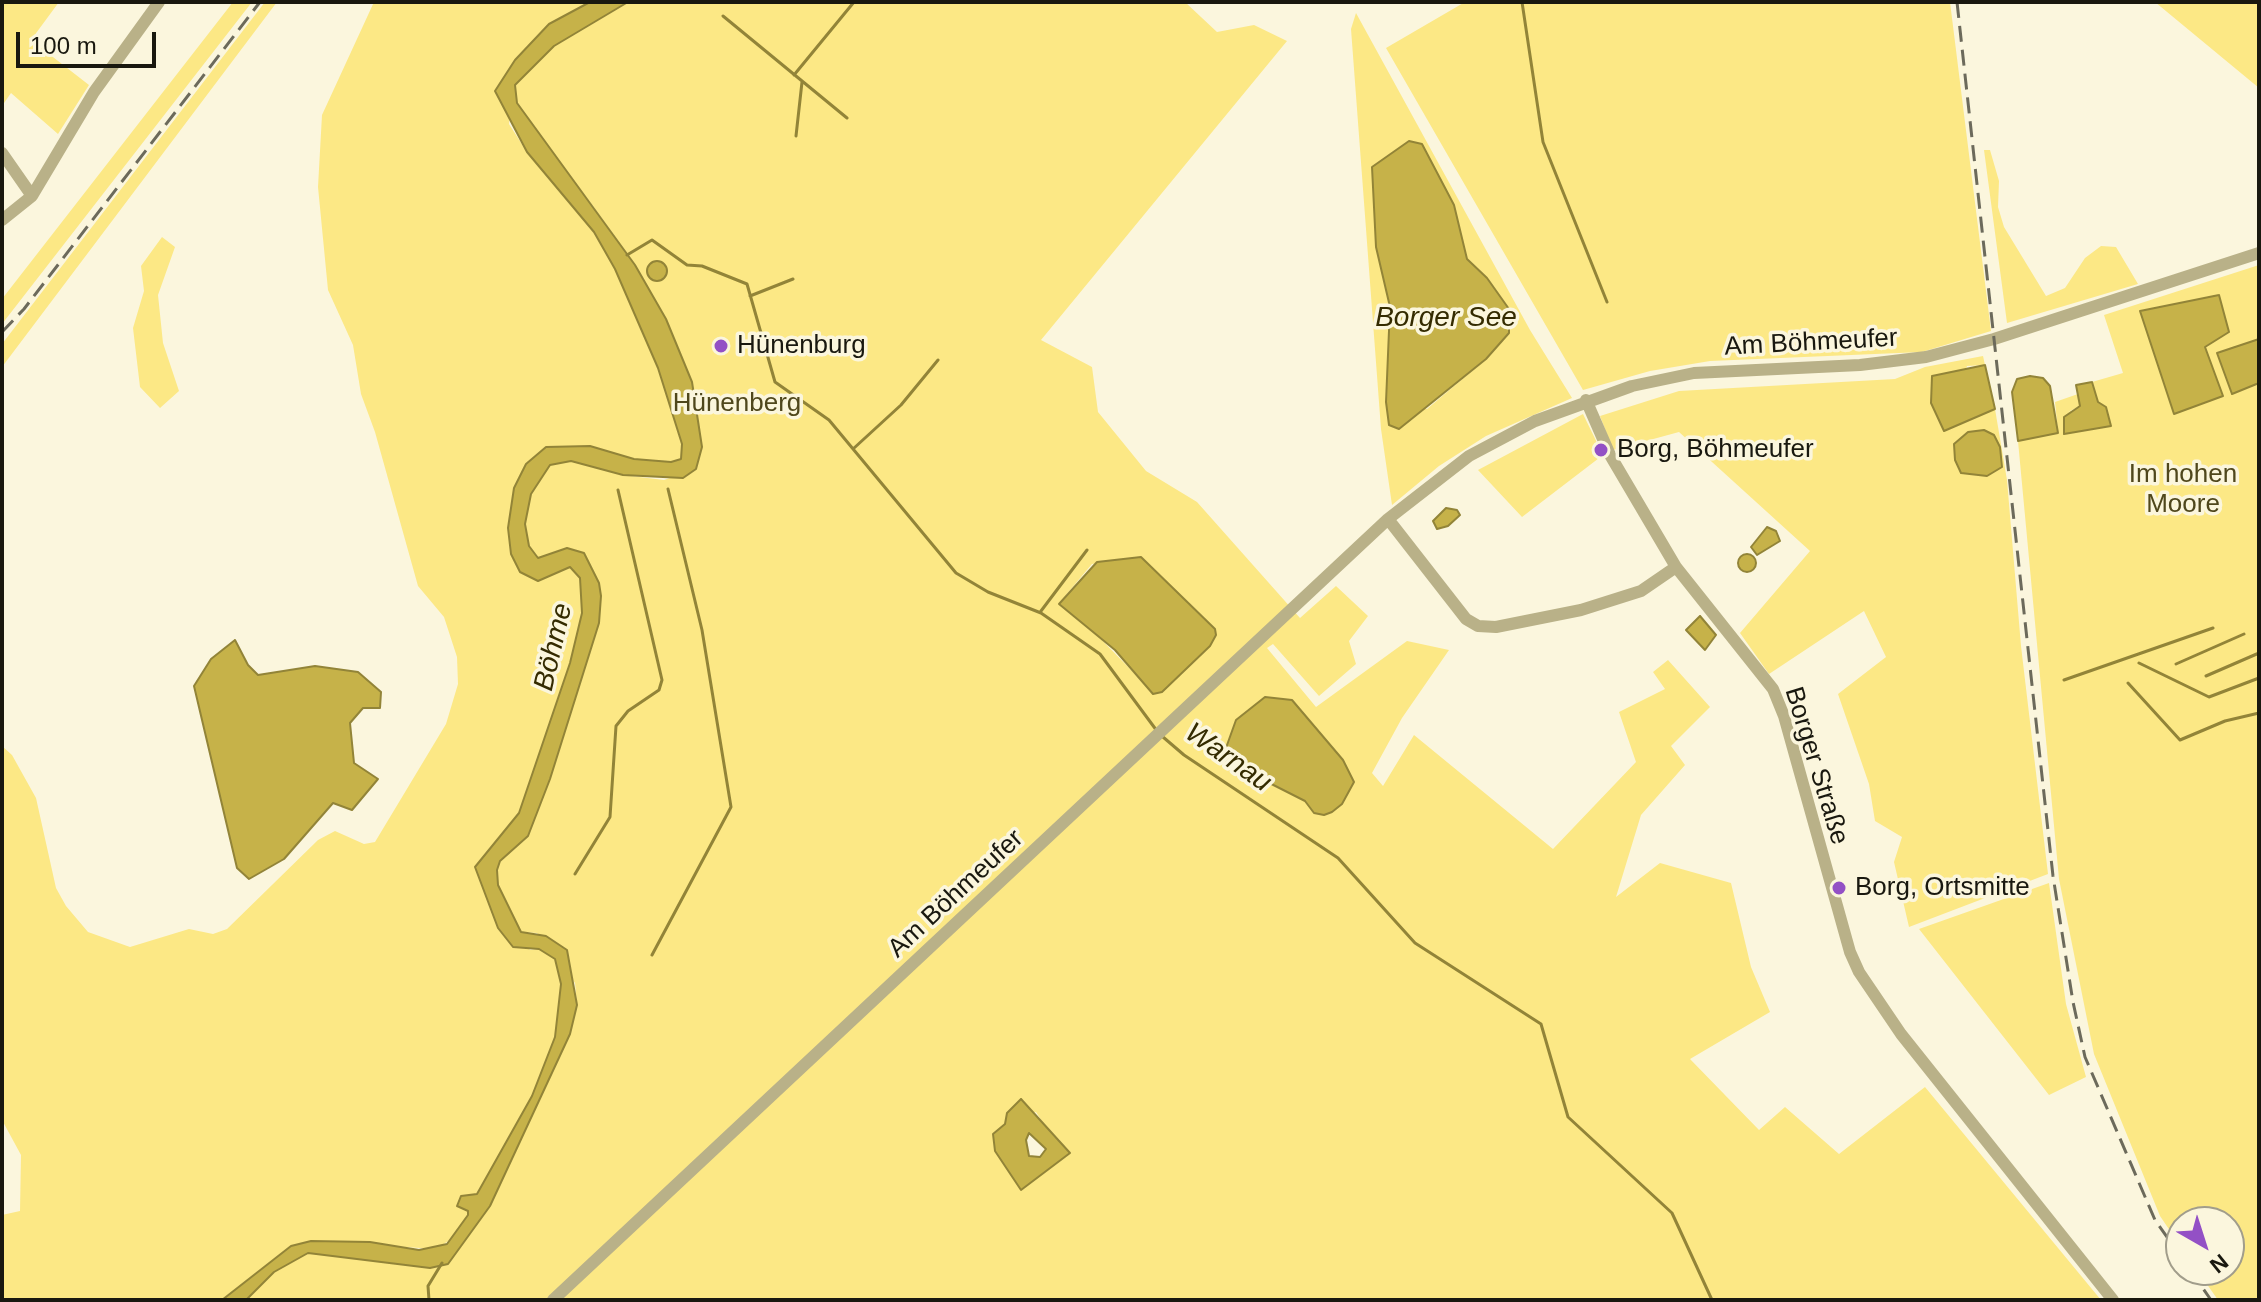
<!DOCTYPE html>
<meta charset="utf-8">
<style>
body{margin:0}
#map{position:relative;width:2261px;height:1302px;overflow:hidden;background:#fbf6dd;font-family:Helvetica,sans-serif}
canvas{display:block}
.frame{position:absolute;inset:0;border:4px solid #19180f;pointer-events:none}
.north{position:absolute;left:2165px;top:1206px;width:80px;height:80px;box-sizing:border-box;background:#fbf6dd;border:2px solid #a19d8b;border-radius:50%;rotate:141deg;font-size:22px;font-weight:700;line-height:32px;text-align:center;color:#19180f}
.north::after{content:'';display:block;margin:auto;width:28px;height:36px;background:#9350c5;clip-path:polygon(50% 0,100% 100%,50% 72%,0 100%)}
.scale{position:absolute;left:16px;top:32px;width:140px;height:36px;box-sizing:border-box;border:4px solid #19180f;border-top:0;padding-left:10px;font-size:24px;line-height:28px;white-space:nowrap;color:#19180f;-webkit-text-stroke:6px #fbf6dd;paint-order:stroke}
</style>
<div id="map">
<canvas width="2261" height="1302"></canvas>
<div class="frame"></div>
<div class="north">N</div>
<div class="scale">100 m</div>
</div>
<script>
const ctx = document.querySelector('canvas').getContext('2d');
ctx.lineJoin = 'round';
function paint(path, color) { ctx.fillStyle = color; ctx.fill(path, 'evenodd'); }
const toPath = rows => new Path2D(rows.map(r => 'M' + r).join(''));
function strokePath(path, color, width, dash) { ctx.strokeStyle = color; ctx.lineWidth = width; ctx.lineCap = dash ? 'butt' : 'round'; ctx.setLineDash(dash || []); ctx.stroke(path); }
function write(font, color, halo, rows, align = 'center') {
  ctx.font = font + ' Helvetica,sans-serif'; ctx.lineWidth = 7; ctx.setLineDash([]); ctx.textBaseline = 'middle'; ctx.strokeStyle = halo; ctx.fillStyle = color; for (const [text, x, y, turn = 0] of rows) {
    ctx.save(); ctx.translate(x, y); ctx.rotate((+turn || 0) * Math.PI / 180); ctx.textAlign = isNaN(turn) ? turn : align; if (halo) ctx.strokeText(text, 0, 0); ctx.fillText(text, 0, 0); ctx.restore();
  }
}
paint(toPath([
 [2,2,59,2,31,40,89,85,58,134,11,93,2,106],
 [233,2,252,2,2,324,2,299],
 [265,2,277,2,2,367,2,344],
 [374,2,590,2,549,24,515,60,509,124,527,152,594,232,615,269,658,368,682,443,681,459,671,462,634,459,590,446,546,447,511,554,520,571,538,581,570,567,580,578,582,613,570,663,519,813,475,867,530,950,539,949,555,958,561,984,555,1037,532,1096,468,1215,453,1238,436,1249,311,1241,291,1246,222,1300,2,1300,2,1215,20,1211,21,1155,2,1120,2,746,12,755,36,798,56,888,66,906,88,932,130,947,189,929,213,934,227,929,318,840,335,831,364,844,375,842,446,724,458,684,457,657,444,617,418,586,375,432,361,394,353,345,328,290,318,187,322,115],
 [628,2,1185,2,1217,32,1254,25,1287,41,1041,340,1092,367,1098,412,1146,471,1197,502,1300,618,1336,586,1368,616,1349,641,1356,664,1319,696,1273,644,1267,648,1316,707,1407,641,1449,650,1402,718,1372,773,1383,786,1414,735,1553,849,1636,762,1619,712,1665,689,1653,672,1668,660,1710,707,1671,746,1685,765,1641,815,1616,897,1660,863,1731,883,1751,967,1770,1012,1690,1059,1759,1130,1785,1107,1839,1154,1925,1087,2101,1300,246,1300,274,1272,308,1253,430,1268,490,1206,570,1034,577,1005,575,983,537,933,521,932,498,885,497,870,500,861,528,836,550,779,599,623,601,596,599,583,567,548,538,558,528,546,525,524,531,494,550,464,572,461,623,475,664,480,696,469,648,290,635,265,590,202,526,119,517,103,515,85,554,46],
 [1141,557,1215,629,1216,635,1137,676,1093,631,1066,595,1092,564],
 [1292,700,1343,760,1353,782,1314,813,1305,801],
 [1036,1112,1050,1134,1060,1140,1021,1190,993,1135,1006,1124],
 [1465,2,1950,2,1991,331,1922,352,1710,361,1650,371,1583,390,1386,48],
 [2155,2,2259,2,2259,88],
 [1356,13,1530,330,1572,398,1486,436,1439,466,1392,505,1381,429,1351,29],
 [1454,204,1467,259,1487,278,1509,309,1509,333,1486,359,1427,409,1386,402,1390,306,1376,247],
 [1984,150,1990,150,1999,181,1998,207,2004,227,2046,296,2065,288,2085,258,2101,246,2116,247,2138,284,2007,323],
 [162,237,175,247,158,295,163,343,179,391,160,408,140,387,133,328,144,291,141,266],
 [2259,265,2259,339,2218,352,2232,394,2259,383,2259,1300,2218,1300,2197,1270,2229,1270,2229,1222,2181,1222,2181,1247,2160,1216,2094,1054,2059,879,2018,441,2058,432,2055,402,2078,394,2080,406,2068,412,2098,402,2092,382,2123,373,2104,315],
 [2218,295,2229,332,2205,347],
 [1983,356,1985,365,1967,366,1944,430,1995,409,2007,480,2021,646,2048,874,1909,927,1894,862,1902,837,1875,821,1869,784,1838,694,1886,657,1864,611,1769,674,1740,633,1810,551,1679,432,1613,450,1600,416,1679,391,1895,379,1925,367],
 [1583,414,1603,455,1522,517,1478,470],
 [2049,883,2066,1004,2086,1077,2049,1095,1919,929]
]), '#fce885');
const water = toPath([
 [590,2,628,2,554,46,515,85,517,103,635,265,666,319,692,382,702,447,696,469,683,478,623,475,571,461,550,465,531,494,525,524,529,546,538,558,567,548,584,553,599,583,601,596,599,623,550,779,528,836,500,861,497,870,498,885,521,932,546,936,567,950,577,1005,570,1034,490,1206,448,1264,430,1268,308,1253,274,1272,246,1300,222,1300,291,1246,311,1241,370,1242,419,1250,447,1244,468,1215,468,1211,457,1206,461,1196,477,1194,532,1096,555,1037,561,984,555,959,539,949,513,947,498,928,475,867,519,813,570,663,582,613,580,578,570,567,538,581,520,572,511,554,508,528,514,488,526,464,546,447,590,446,634,459,671,462,681,459,682,444,658,368,615,269,594,232,527,152,495,91,515,60,549,24,590,2],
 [1409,141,1422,144,1454,205,1467,259,1487,278,1509,309,1509,333,1486,359,1399,429,1389,425,1386,402,1390,307,1376,247,1372,167,1409,141],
 '647 271a10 10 0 1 1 20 0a10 10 0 1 1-20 0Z',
 [2219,295,2229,332,2205,347,2223,396,2174,414,2140,311,2219,295],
 [2259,339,2259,383,2232,394,2217,353,2259,339],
 [1985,365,1995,409,1944,431,1931,403,1932,376,1985,365],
 [2030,376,2043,378,2050,386,2058,433,2018,441,2012,392,2017,379,2030,376],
 [2092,382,2098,402,2106,407,2111,426,2064,434,2064,417,2080,406,2076,385,2092,382],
 [1984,430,1994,435,2000,447,2002,467,1987,476,1961,473,1955,460,1954,444,1968,432,1984,430],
 [1446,508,1457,510,1460,515,1448,526,1437,529,1433,521,1446,508],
 [1767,527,1776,531,1780,541,1757,555,1751,547,1767,527],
 '1738 563a9 9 0 1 1 18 0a9 9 0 1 1-18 0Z',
 [1141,557,1215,629,1216,635,1210,646,1162,692,1153,694,1115,650,1059,604,1097,562,1141,557],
 [1700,616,1716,635,1705,650,1686,630,1700,616],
 [235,640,248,665,258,675,315,666,358,672,381,692,380,708,363,708,350,723,354,763,378,779,352,810,333,803,284,859,249,879,237,868,194,686,211,659,235,640],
 [1265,697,1292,700,1343,760,1354,782,1342,804,1332,812,1324,815,1314,813,1305,801,1222,759,1236,720,1265,697],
 [1021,1099,1070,1153,1021,1190,995,1151,993,1134,1005,1124,1007,1113,1021,1099],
 [1029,1133,1046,1149,1040,1157,1029,1156,1026,1140,1029,1133]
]);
paint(water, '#c6b249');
strokePath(water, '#928438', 2);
strokePath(toPath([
 [1522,2,1543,142,1607,302],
 [723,16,847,118],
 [794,75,854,2],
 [796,136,802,82],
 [627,255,652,240,687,265,702,266,747,284,775,382,829,420,956,573,988,592,1041,613,1100,654,1157,731],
 [750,296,793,279],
 [853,449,901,405,938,360],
 [1041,611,1087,550],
 [2139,663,2209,697,2259,678],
 [2176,664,2244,634],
 [2206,676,2259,653],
 [2064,680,2213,628],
 [2128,683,2180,740,2225,721,2259,713],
 [1163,737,1184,755,1338,858,1415,943,1541,1024,1568,1117,1672,1213,1712,1300],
 [575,874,610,817,616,726,628,711,659,690,662,680,618,490],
 [652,955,731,807,702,630,668,489],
 [429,1300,428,1286,442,1263]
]), '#928438', 3);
strokePath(toPath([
 [2,153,32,196],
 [2,220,32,196,94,92,159,2],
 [1586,400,1610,455,1676,567,1773,689,1784,716,1850,952,1859,972,1901,1034,2113,1300],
 [1388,519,1466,619,1478,626,1496,627,1581,610,1641,591,1676,567],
 [553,1300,1388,519,1469,456,1535,421,1632,386,1694,373,1860,365,1926,357,1994,339,2259,253]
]), '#b9b188', 12);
strokePath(toPath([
 [1957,2,2053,876,2073,1002,2085,1057,2155,1220,2181,1257],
 [2,332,24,309,260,2],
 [2190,1270,2211,1300]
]), '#6c6a5b', 3, [16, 8]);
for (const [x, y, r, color] of [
 [721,346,8,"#9350c5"],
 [1601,450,8,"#9350c5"],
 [1839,888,8,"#9350c5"]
]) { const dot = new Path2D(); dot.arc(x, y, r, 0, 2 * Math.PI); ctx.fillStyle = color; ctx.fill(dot); strokePath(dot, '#fbf6dd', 3); }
write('26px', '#19180f', '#fbf6dd', [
 ["Am Böhmeufer",1811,343,-3],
 ["Borger Straße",1816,766,73],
 ["Am Böhmeufer",956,894,-43]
]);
write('26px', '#19180f', '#fbf6dd', [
 ["Hünenburg",737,346],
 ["Borg, Böhmeufer",1617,450],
 ["Borg, Ortsmitte",1855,888]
], 'left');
write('26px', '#4f471c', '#fbf6dd', [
 ["Hünenberg",737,404],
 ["Im hohen",2183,475],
 ["Moore",2183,505]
]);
write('italic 28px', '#342b00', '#fbf6dd', [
 ["Borger See",1446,318],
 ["Böhme",554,647,-77],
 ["Warnau",1228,758,35]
]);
</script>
